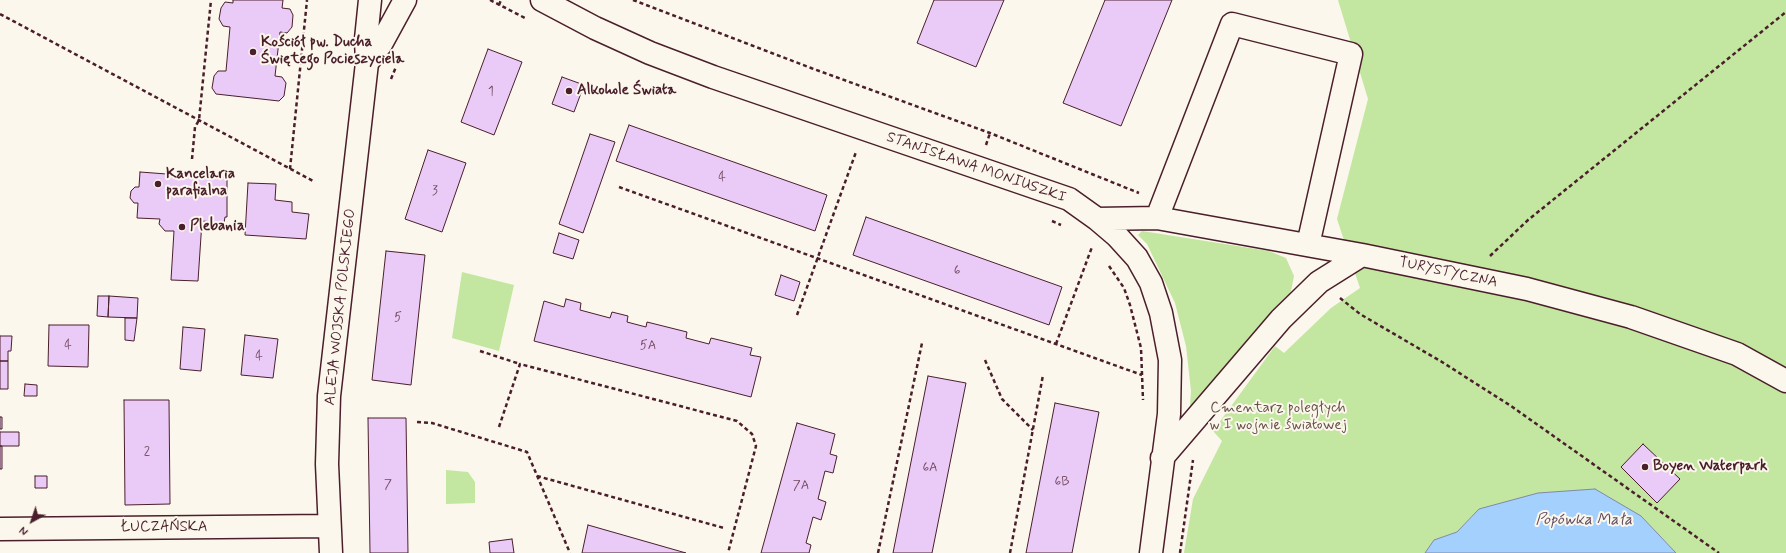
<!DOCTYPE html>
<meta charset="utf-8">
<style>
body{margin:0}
#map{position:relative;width:1786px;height:553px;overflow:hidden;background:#fbf7ec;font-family:Mynerve,sans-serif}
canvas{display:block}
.north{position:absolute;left:12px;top:501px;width:40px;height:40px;-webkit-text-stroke:3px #fbf7ec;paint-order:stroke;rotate:220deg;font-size:11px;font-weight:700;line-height:16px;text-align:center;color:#4a1f2b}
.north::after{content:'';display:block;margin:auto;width:14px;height:18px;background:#4a1f2b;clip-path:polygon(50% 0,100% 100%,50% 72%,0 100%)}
</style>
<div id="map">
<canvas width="1786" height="553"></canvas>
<div class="north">N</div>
</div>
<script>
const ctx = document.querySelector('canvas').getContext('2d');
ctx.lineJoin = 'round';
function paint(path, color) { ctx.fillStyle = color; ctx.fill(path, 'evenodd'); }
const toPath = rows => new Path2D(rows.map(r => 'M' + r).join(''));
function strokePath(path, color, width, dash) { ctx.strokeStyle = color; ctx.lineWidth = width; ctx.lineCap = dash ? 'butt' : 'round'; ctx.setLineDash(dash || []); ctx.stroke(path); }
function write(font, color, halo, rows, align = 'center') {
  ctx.font = font + ' Mynerve,sans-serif'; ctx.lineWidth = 4; ctx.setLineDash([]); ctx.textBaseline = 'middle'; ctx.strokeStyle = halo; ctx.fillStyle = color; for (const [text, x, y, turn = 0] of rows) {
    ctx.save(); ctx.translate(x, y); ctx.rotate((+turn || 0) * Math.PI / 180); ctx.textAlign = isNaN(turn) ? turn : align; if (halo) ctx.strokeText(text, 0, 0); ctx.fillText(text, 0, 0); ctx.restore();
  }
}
paint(toPath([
 [1338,0,1786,0,1786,553,1676,553,1641,516,1479,509,1457,532,1435,540,1425,553,1184,553,1193,499,1222,441,1213,431,1275,346,1284,353,1331,308,1360,288,1337,219,1368,99],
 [1142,231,1269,251,1286,258,1294,276,1290,296,1236,353,1194,407,1190,406,1191,391,1186,346,1175,303,1147,244,1138,235],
 [462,272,514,285,499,351,452,338],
 [446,470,468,472,475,482,475,503,446,504]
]), '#c3e6a0');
const water = toPath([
 [1595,489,1641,516,1676,553,1425,553,1434,540,1457,532,1479,509,1538,493,1595,489]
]);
paint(water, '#a4d0fe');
strokePath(water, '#8089aa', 1);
const building = toPath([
 [233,0,283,0,282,8,290,9,293,15,292,27,287,33,280,32,275,76,282,77,286,83,284,96,279,101,216,94,212,88,214,76,218,71,226,71,230,27,223,26,219,19,221,8,225,2,233,3,233,0],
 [934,0,1004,0,976,67,917,43,934,0],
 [1105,0,1172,0,1121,126,1063,103,1105,0],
 [488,49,522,62,494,135,461,122,488,49],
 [562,77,584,85,574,112,552,104,562,77],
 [629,125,827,195,815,231,616,161,629,125],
 [590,134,615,142,583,233,559,224,590,134],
 [428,150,466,163,442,232,405,219,428,150],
 [140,172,180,175,181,172,201,173,201,176,227,177,227,217,225,217,224,223,202,221,198,281,171,280,174,231,165,231,159,224,160,219,137,218,138,203,134,203,130,198,131,191,135,187,139,187,140,172],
 [248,183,276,184,275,200,292,202,292,212,309,214,306,239,245,235,248,183],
 [866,217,1062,287,1049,325,853,255,866,217],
 [559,233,579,240,573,259,553,253,559,233],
 [386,251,425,255,411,385,372,380,386,251],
 [781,275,800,282,794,301,775,295,781,275],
 [98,296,109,296,108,317,97,316,98,296],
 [109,296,138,298,137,318,108,317,109,296],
 [566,299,581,303,580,310,610,318,612,312,628,316,627,322,646,327,647,322,687,332,686,338,709,344,711,338,752,348,750,355,761,357,751,397,534,341,544,301,564,307,566,299],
 [125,318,137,318,134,341,125,340,125,318],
 [49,325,89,325,88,367,48,366,49,325],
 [183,327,205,329,201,371,180,369,183,327],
 [245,335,278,339,273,378,241,375,245,335],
 [0,336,12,336,11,351,8,351,8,361,0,361,0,336],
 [0,361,8,361,8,389,0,389,0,361],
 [928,376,966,383,932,553,893,553,928,376],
 [25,384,37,385,37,396,24,396,25,384],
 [124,400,169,400,170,504,125,505,124,400],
 [1055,403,1099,412,1072,553,1026,553,1055,403],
 [0,417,2,417,2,429,0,429,0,417],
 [368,418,406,418,408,553,370,553,368,418],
 [797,423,835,434,830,454,837,456,833,473,825,471,818,499,826,502,821,520,813,517,806,543,811,545,809,553,761,553,797,423],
 [0,432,19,432,19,446,0,446,0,432],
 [1643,444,1680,479,1657,503,1621,467,1643,444],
 [0,446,2,446,2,469,0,469,0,446],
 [35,476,47,476,47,488,35,488,35,476],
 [588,525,686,553,582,553,588,525],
 [512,539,514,553,490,553,489,542,512,539]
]);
paint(building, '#eacaf7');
strokePath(building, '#4a1f2b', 1);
const minor = toPath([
 [542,0,595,28,650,53,713,77,1069,199,1097,219,1117,236,1137,258,1151,283,1161,313,1170,360,1169,414,1151,553],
 [367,63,381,44,405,0],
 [1157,218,1232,24,1351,54,1308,245],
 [1097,219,1157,218,1362,255,1527,289,1631,317,1737,354,1786,381],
 [1162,458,1281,319,1319,282,1362,255],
 [0,529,329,526],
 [331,553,327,464,329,396,367,63,366,39,370,0]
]);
strokePath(minor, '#4a1f2b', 25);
strokePath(toPath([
 [490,0,525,18],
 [633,0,811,68,990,133,1139,193],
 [499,5,501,0],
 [0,14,315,182],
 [391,79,396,67],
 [986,145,990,133],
 [192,159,195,127,199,120,211,0],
 [290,169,307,0],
 [619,187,1142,375],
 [1052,221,1061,225],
 [1490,256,1528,220,1786,12],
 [1109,266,1124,288,1130,305,1141,348,1143,400],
 [1340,298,1360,314,1442,362,1511,406,1719,553],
 [797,315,856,152],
 [1056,344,1092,247],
 [480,351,520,364],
 [985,360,1002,399,1033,430],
 [417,422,432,423,527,452,570,553],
 [499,427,520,364,737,421,752,434,756,446,728,553],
 [537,476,724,528],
 [878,553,922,343],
 [1010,553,1043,375],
 [1180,553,1193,460]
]), '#4a1f2b', 2.5, [4, 3]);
strokePath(minor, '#fbf7ec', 22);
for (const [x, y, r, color] of [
 [253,52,4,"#4a1f2b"],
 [569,91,4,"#4a1f2b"],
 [158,184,4,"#4a1f2b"],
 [182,227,4,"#4a1f2b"],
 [1645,467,4,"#4a1f2b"]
]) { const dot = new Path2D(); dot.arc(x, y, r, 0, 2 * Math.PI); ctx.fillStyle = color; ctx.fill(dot); strokePath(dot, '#fbf7ec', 1.5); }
write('13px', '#724a5e', null, [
 ["1",491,92],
 ["4",722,178],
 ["3",435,191],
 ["6",957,271],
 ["5",398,318],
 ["4",68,346],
 ["5A",648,346],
 ["4",259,357],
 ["2",147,452],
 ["6A",930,468],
 ["6B",1062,482],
 ["7",388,485],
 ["7A",801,486]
]);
write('bold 15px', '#4a1f2b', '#fbf7ec', [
 ["Kościół pw. Ducha",261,43],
 ["Świętego Pocieszyciela",261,60],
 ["Alkohole Świata",577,91],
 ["Kancelaria",166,175],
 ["parafialna",166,192],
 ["Plebania",190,227],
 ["Boyen Waterpark",1653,467]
], 'left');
write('15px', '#4a1f2b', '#fbf7ec', [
 ["STANISŁAWA MONIUSZKI",976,168,19],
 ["TURYSTYCZNA",1448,273,12],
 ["ALEJA WOJSKA POLSKIEGO",341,307,-84],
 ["ŁUCZAŃSKA",164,528]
]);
write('15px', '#685148', '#fbf7ec', [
 ["Cmentarz poległych",1278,409],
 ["w I wojnie światowej",1278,426]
]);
write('italic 16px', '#604b60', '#fbf7ec', [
 ["Popówka Mała",1584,521]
]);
</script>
